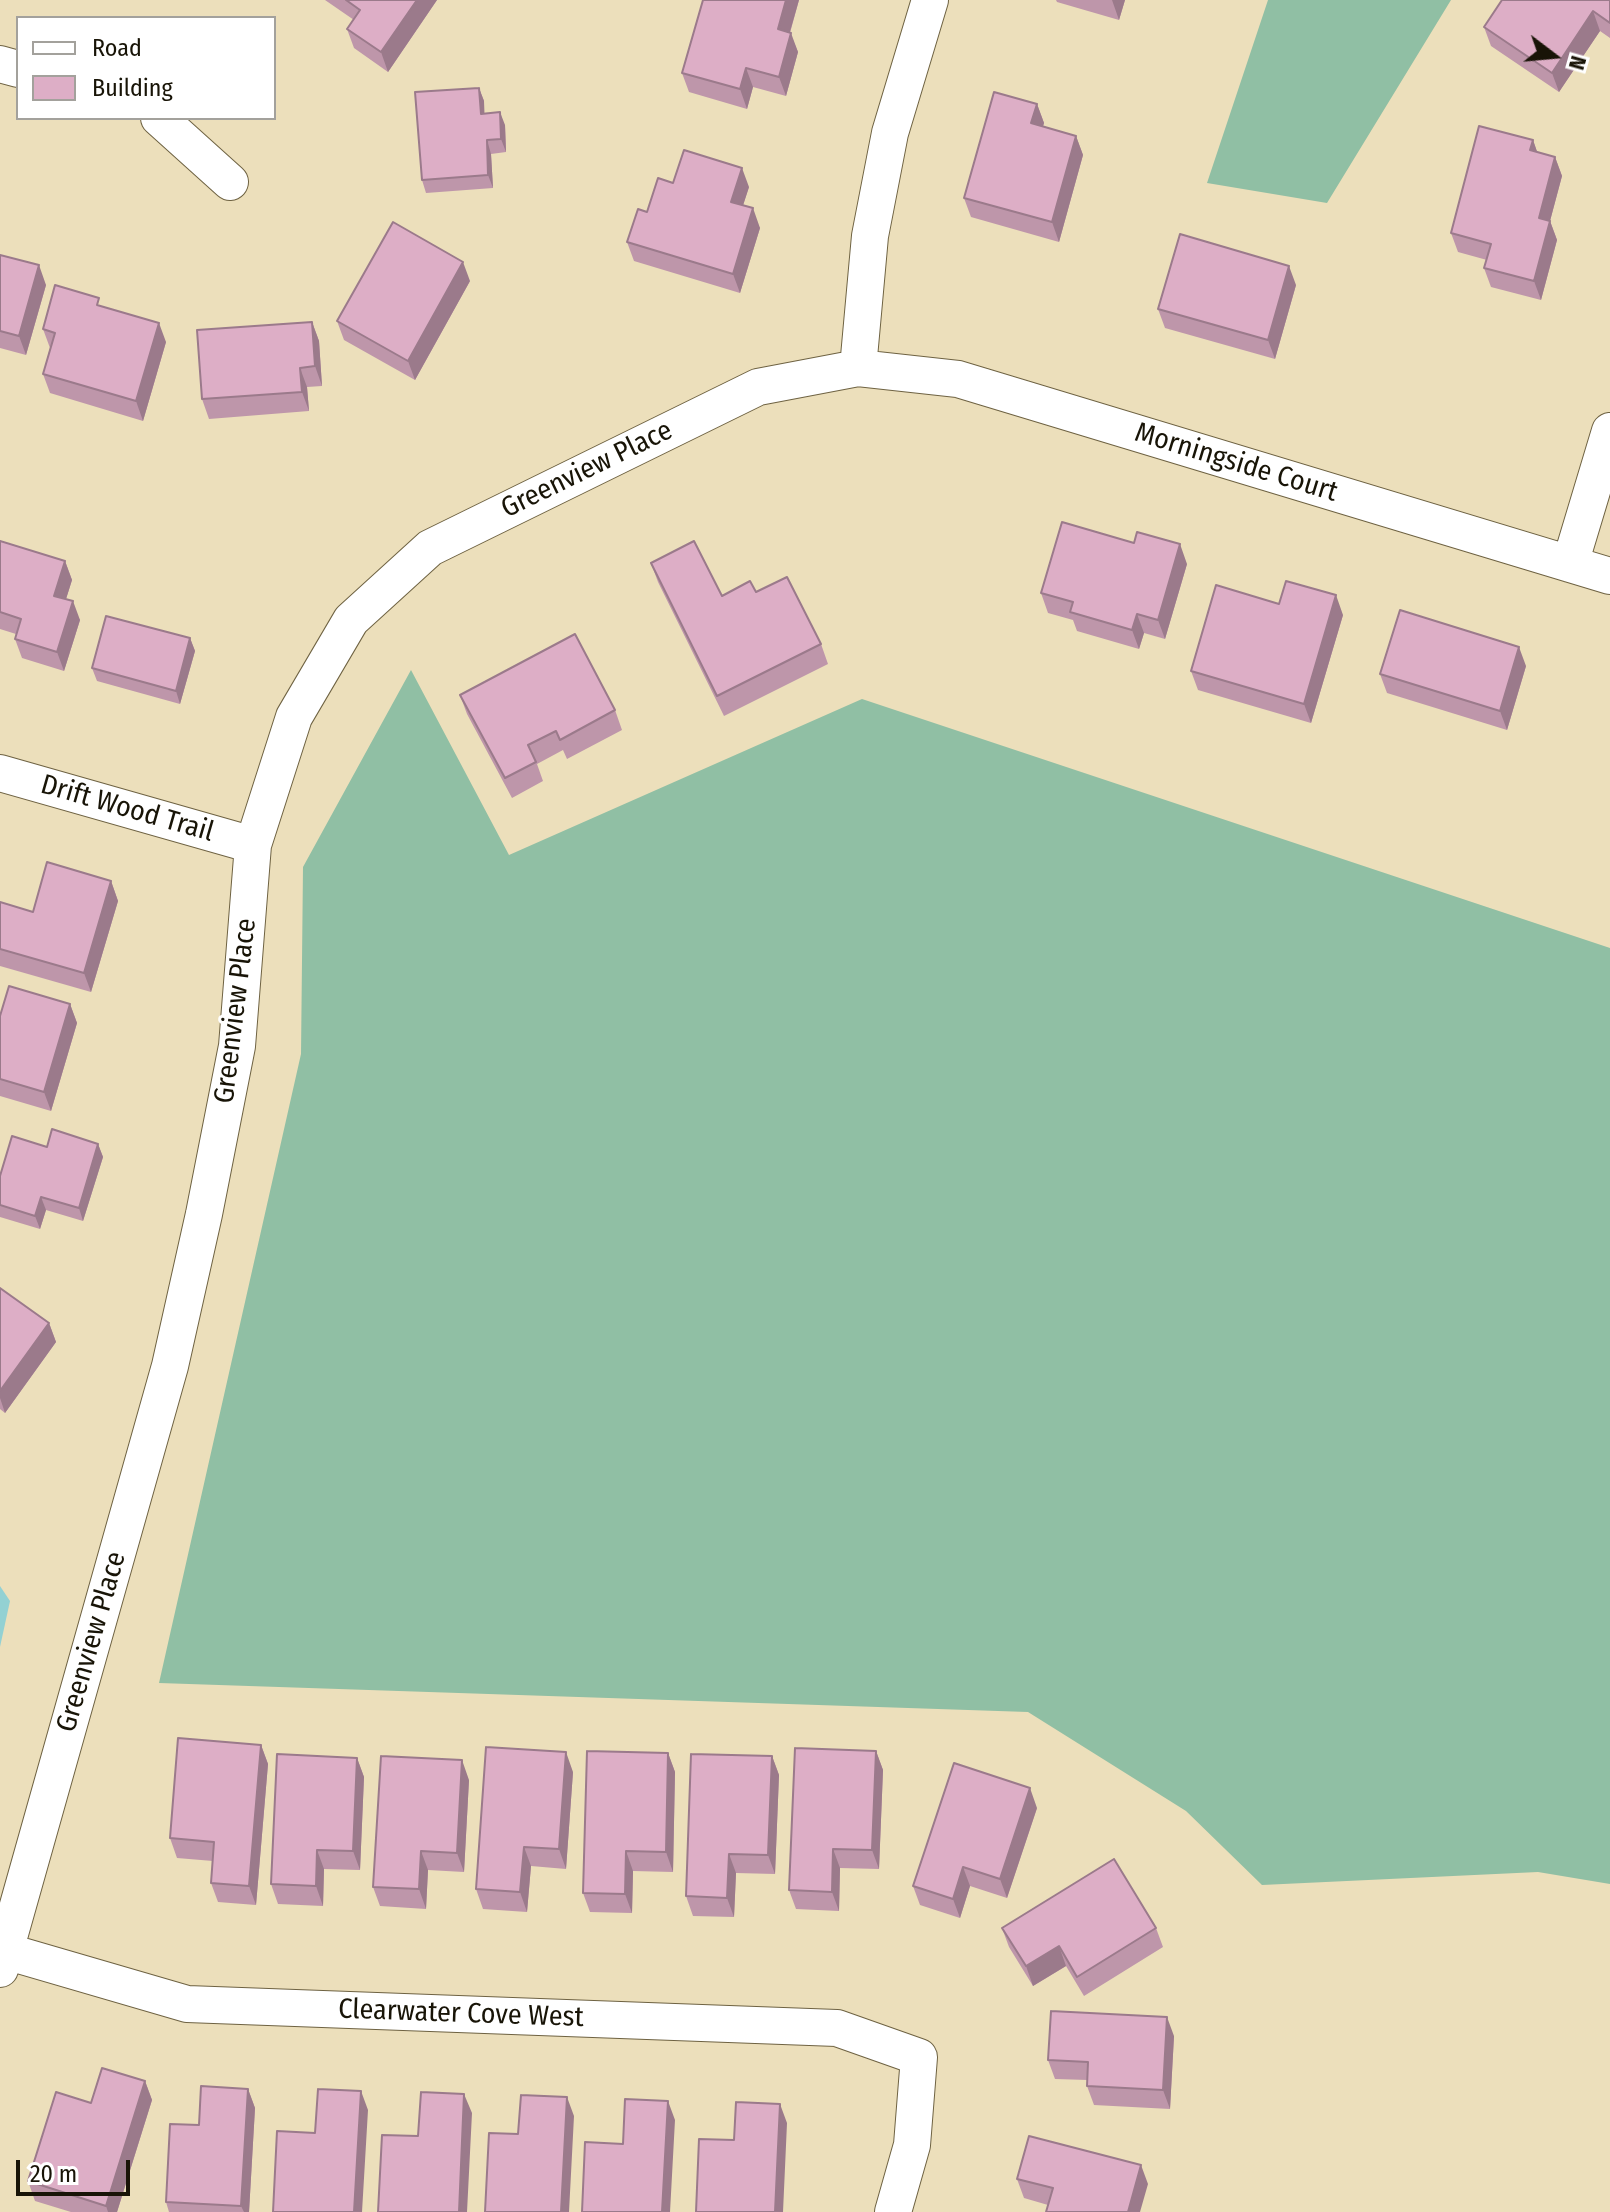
<!DOCTYPE html>
<style>
body{margin:0}
#map{position:relative;width:1610px;height:2212px;overflow:hidden;background:#ecdfbb;font-family:"Fira Sans Condensed",sans-serif}
canvas{display:block}
.legend{position:absolute;left:16px;top:16px;width:260px;height:104px;box-sizing:border-box;background:#fff;border:2px solid #a3a19c;margin:0;padding:10px 14px;list-style:none;font-size:24px;color:#181407}
.legend li{display:flex;align-items:center;gap:16px;height:40px}
.legend b{width:40px;border:2px solid #a3a19c}
.north{position:absolute;left:1514px;top:16px;width:80px;height:80px;-webkit-text-stroke:6px #fff;paint-order:stroke;rotate:106deg;font-size:22px;font-weight:700;line-height:32px;text-align:center;color:#181407}
.north::after{content:'';display:block;margin:auto;width:28px;height:36px;background:#181407;clip-path:polygon(50% 0,100% 100%,50% 72%,0 100%)}
.scale{position:absolute;left:16px;top:2160px;width:114px;height:36px;box-sizing:border-box;border:4px solid #181407;border-top:0;padding-left:10px;font-size:24px;line-height:28px;white-space:nowrap;color:#181407;-webkit-text-stroke:6px #fff;paint-order:stroke}
</style>
<div id="map">
<canvas width="1610" height="2212"></canvas>
<ul class="legend">
<li><b style="height:10px;background:#fff"></b>Road</li>
<li><b style="height:22px;background:#ddaec6"></b>Building</li>
</ul>
<div class="north">N</div>
<div class="scale">20 m</div>
</div>
<script>
const ctx = document.querySelector('canvas').getContext('2d');
ctx.lineJoin = 'round';
function paint(path, color) { ctx.fillStyle = color; ctx.fill(path, 'evenodd'); }
const toPath = rows => new Path2D(rows.map(r => 'M' + r).join(''));
function strokePath(path, color, width, dash) { ctx.strokeStyle = color; ctx.lineWidth = width; ctx.lineCap = dash ? 'butt' : 'round'; ctx.setLineDash(dash || []); ctx.stroke(path); }
function write(font, color, halo, rows, align = 'center') {
  ctx.font = font + ' "Fira Sans Condensed",sans-serif'; ctx.lineWidth = 6; ctx.setLineDash([]); ctx.textBaseline = 'middle'; ctx.strokeStyle = halo; ctx.fillStyle = color; for (const [text, x, y, turn = 0] of rows) {
    ctx.save(); ctx.translate(x, y); ctx.rotate((+turn || 0) * Math.PI / 180); ctx.textAlign = isNaN(turn) ? turn : align; if (halo) ctx.strokeText(text, 0, 0); ctx.fillText(text, 0, 0); ctx.restore();
  }
}
paint(toPath([
 [1268,0,1451,0,1327,203,1207,183],
 [411,670,509,855,862,699,1610,948,1610,1884,1538,1872,1262,1885,1186,1811,1028,1712,159,1683,301,1054,303,867]
]), '#90bfa4');
paint(toPath([
 [0,1586,10,1601,0,1647]
]), '#93d1d3');
const minor = toPath([
 [0,64,18,69],
 [159,118,230,182],
 [858,368,870,236,890,133,930,0],
 [1570,564,1610,431],
 [0,773,253,845],
 [5,1951,187,2004,837,2028,919,2057,912,2145,893,2212],
 [0,1969,170,1366,204,1214,237,1046,253,845,294,717,351,620,430,548,758,387,858,368,958,379,1610,576]
]);
strokePath(minor, '#6e6242', 38);
strokePath(minor, '#fff', 36);
paint(toPath([
 [325,0,437,0,388,72,354,48,347,29,354,20],
 [703,0,799,0,790,33,798,52,786,96,753,87,747,109,689,92,682,73],
 [1056,0,1125,0,1119,20,1057,2],
 [1610,0,1610,38,1600,31,1559,92,1491,46,1484,27],
 [479,88,484,101,484,113,505,125,506,152,491,154,493,188,426,193,422,180],
 [1037,104,1044,123,1043,126,1076,136,1083,155,1059,242,971,217,964,198],
 [1533,140,1537,152,1555,157,1562,176,1550,221,1557,240,1541,300,1491,287,1484,268,1487,260,1458,252,1451,233],
 [673,183,749,187,743,205,760,228,740,293,634,261,627,242,647,212],
 [0,255,46,285,26,355,0,348],
 [470,281,415,380,344,340,337,321],
 [1296,285,1275,359,1165,328,1158,309],
 [102,306,166,342,143,421,50,393,43,374,50,348,43,329],
 [312,322,319,341,322,386,307,387,309,411,209,419,202,399],
 [0,541,65,561,72,580,66,599,80,620,64,671,22,658,15,639,16,634,0,629],
 [651,563,722,596,756,592,821,644,828,664,724,716,658,582],
 [1187,564,1165,639,1144,633,1139,649,1077,631,1073,620,1048,613,1041,593],
 [1279,604,1343,615,1311,723,1198,690,1191,671],
 [190,638,195,651,180,704,97,681,92,668],
 [1526,666,1507,730,1387,693,1380,674],
 [460,695,615,710,622,730,567,759,563,750,537,764,543,781,512,798,467,714],
 [111,881,118,901,91,992,0,966,0,902,33,912],
 [70,1004,77,1023,51,1111,0,1096,0,1016],
 [98,1144,103,1157,83,1221,46,1210,40,1229,0,1217,0,1176,47,1147],
 [0,1288,49,1323,56,1342,5,1413,0,1409],
 [261,1745,268,1764,256,1905,218,1902,211,1883,213,1861,177,1858,170,1838],
 [876,1751,883,1770,879,1869,840,1868,839,1911,796,1909,789,1890],
 [668,1753,675,1772,673,1872,633,1871,632,1913,590,1912,583,1893],
 [772,1756,779,1775,775,1874,736,1873,734,1917,693,1916,686,1896],
 [357,1758,364,1777,360,1870,324,1869,323,1906,278,1904,271,1884],
 [573,1772,566,1869,531,1866,527,1912,483,1909,476,1889],
 [469,1780,464,1872,428,1870,426,1909,380,1906,373,1887],
 [1037,1808,1007,1898,970,1886,960,1918,920,1905,913,1886],
 [1002,1928,1156,1928,1163,1947,1084,1996,1066,1966,1033,1986,1009,1947],
 [1174,2036,1170,2109,1094,2105,1087,2086,1088,2080,1055,2079,1048,2060],
 [145,2081,152,2100,117,2212,71,2212,35,2201,28,2181,91,2103],
 [248,2089,255,2108,249,2212,169,2212,166,2202,199,2125],
 [1017,2179,1148,2184,1048,2205,1024,2198]
]), '#be96aa');
paint(toPath([
 [417,0,437,0,388,72,381,52],
 [786,0,799,0,785,49,778,29],
 [1112,0,1125,0,1119,20],
 [1593,11,1600,31,1559,92,1552,73],
 [791,33,798,52,786,96,779,77],
 [746,68,753,87,747,109,740,89],
 [479,88,484,101,485,127,481,114],
 [1037,104,1044,123,1038,142,1031,123],
 [500,112,505,125,506,152,501,139],
 [1076,136,1083,155,1059,242,1052,222],
 [487,140,491,154,493,188,488,175],
 [1533,140,1540,160,1530,150],
 [1555,157,1562,176,1550,221,1557,240,1541,300,1534,281,1539,218],
 [742,168,749,187,738,221,731,202],
 [753,208,760,228,740,293,733,274],
 [463,262,470,281,415,380,408,361],
 [39,265,46,285,26,355,19,336],
 [1289,266,1296,285,1275,359,1268,340],
 [312,322,319,341,322,386,315,366],
 [159,323,166,342,143,421,136,401],
 [300,368,307,387,309,411,302,392],
 [1180,544,1187,564,1165,639,1158,620],
 [65,561,72,580,61,615,54,596],
 [1336,595,1343,615,1311,723,1304,704],
 [73,601,80,620,64,671,57,652],
 [1137,614,1144,633,1139,649,1132,630],
 [190,638,195,651,180,704,176,691],
 [1519,647,1526,666,1507,730,1500,711],
 [111,881,118,901,91,992,84,973],
 [70,1004,77,1023,51,1111,44,1092],
 [98,1144,103,1157,83,1221,79,1208],
 [41,1197,46,1210,40,1229,35,1216],
 [49,1323,56,1342,5,1413,0,1398,0,1391],
 [261,1745,268,1764,256,1905,249,1886],
 [876,1751,883,1770,879,1869,872,1850],
 [566,1752,573,1772,566,1869,559,1849],
 [668,1753,675,1772,673,1872,666,1852],
 [772,1756,779,1775,775,1874,768,1855],
 [357,1758,364,1777,360,1870,353,1851],
 [462,1760,469,1780,464,1872,457,1853],
 [1030,1788,1037,1808,1007,1898,1000,1879],
 [524,1847,531,1866,527,1912,520,1892],
 [833,1849,840,1868,839,1911,832,1892],
 [317,1850,324,1869,323,1906,316,1886],
 [421,1851,428,1870,426,1909,419,1889],
 [626,1851,633,1871,632,1913,625,1894],
 [729,1854,736,1873,734,1917,727,1898],
 [963,1867,970,1886,960,1918,953,1899],
 [1059,1946,1066,1966,1033,1986,1026,1966],
 [1167,2017,1174,2036,1170,2109,1163,2090],
 [145,2081,152,2100,117,2212,108,2212,106,2206],
 [248,2089,255,2108,249,2212,244,2212,241,2206],
 [361,2091,368,2110,362,2212,354,2212],
 [464,2094,472,2113,467,2212,459,2212],
 [567,2097,574,2116,569,2212,561,2212],
 [668,2101,675,2120,670,2212,662,2212],
 [780,2104,787,2123,783,2212,775,2212],
 [1141,2165,1148,2184,1140,2212,1128,2212]
]), '#9b7a8b');
const building = toPath([
 [346,0,417,0,381,52,347,29,360,10,346,0],
 [703,0,786,0,778,29,791,33,779,77,746,68,740,89,682,73,703,0],
 [1502,0,1610,0,1610,23,1593,11,1552,73,1484,27,1502,0],
 [479,88,481,114,500,112,501,139,487,140,488,175,422,180,415,92,479,88],
 [994,92,1037,104,1031,123,1076,136,1052,222,964,198,994,92],
 [1479,126,1533,140,1530,150,1555,157,1539,218,1550,221,1534,281,1484,268,1491,244,1451,233,1479,126],
 [684,150,742,168,731,202,753,208,733,274,627,242,638,209,647,212,658,178,673,183,684,150],
 [393,222,463,262,408,361,337,321,393,222],
 [1180,234,1289,266,1268,340,1158,309,1180,234],
 [0,255,39,265,19,336,0,331,0,255],
 [55,285,99,298,97,305,159,323,136,401,43,374,55,333,43,329,55,285],
 [312,322,315,366,300,368,302,392,202,399,197,330,312,322],
 [1062,522,1134,543,1137,532,1180,544,1158,620,1137,614,1132,630,1070,612,1073,602,1041,593,1062,522],
 [0,541,65,561,54,596,73,601,57,652,15,639,21,619,0,612,0,541],
 [694,541,722,596,750,581,756,592,787,577,821,644,717,696,651,563,694,541],
 [1286,581,1336,595,1304,704,1191,671,1216,585,1279,604,1286,581],
 [1400,610,1519,647,1500,711,1380,674,1400,610],
 [106,616,190,638,176,691,92,668,106,616],
 [575,634,615,710,560,740,556,731,528,745,536,762,505,778,460,695,575,634],
 [47,862,111,881,84,973,0,949,0,902,33,912,47,862],
 [9,986,70,1004,44,1092,0,1079,0,1016,9,986],
 [52,1129,98,1144,79,1208,41,1197,35,1216,0,1205,0,1176,12,1136,47,1147,52,1129],
 [0,1288,49,1323,0,1391,0,1288],
 [178,1738,261,1745,249,1886,211,1883,214,1842,170,1838,178,1738],
 [486,1747,566,1752,559,1849,524,1847,520,1892,476,1889,486,1747],
 [795,1748,876,1751,872,1850,833,1849,832,1892,789,1890,795,1748],
 [587,1751,668,1753,666,1852,626,1851,625,1894,583,1893,587,1751],
 [277,1754,357,1758,353,1851,317,1850,316,1886,271,1884,277,1754],
 [691,1754,772,1756,768,1855,729,1854,727,1898,686,1896,691,1754],
 [381,1756,462,1760,457,1853,421,1851,419,1889,373,1887,381,1756],
 [954,1763,1030,1788,1000,1879,963,1867,953,1899,913,1886,954,1763],
 [1114,1859,1156,1928,1077,1977,1059,1946,1026,1966,1002,1928,1114,1859],
 [1051,2011,1167,2017,1163,2090,1087,2086,1088,2062,1048,2060,1051,2011],
 [102,2068,145,2081,106,2206,28,2181,56,2092,91,2103,102,2068],
 [201,2086,248,2089,241,2206,166,2202,170,2124,199,2125,201,2086],
 [318,2089,361,2091,354,2212,273,2212,277,2131,315,2133,318,2089],
 [421,2092,464,2094,459,2212,378,2212,382,2135,418,2136,421,2092],
 [521,2095,567,2097,561,2212,485,2212,489,2133,518,2134,521,2095],
 [625,2099,668,2101,662,2212,582,2212,585,2142,623,2144,625,2099],
 [736,2102,780,2104,775,2212,696,2212,699,2139,734,2140,736,2102],
 [1029,2136,1141,2165,1128,2212,1046,2212,1053,2188,1017,2179,1029,2136]
]);
paint(building, '#ddaec6');
strokePath(building, '#9b7a8b', 2);
write('28px', '#181407', '#fff', [
 ["Morningside Court",1236,463,17],
 ["Greenview Place",587,470,-26],
 ["Drift Wood Trail",127,809,16],
 ["Greenview Place",236,1011,-83],
 ["Greenview Place",92,1642,-74],
 ["Clearwater Cove West",461,2014,2]
]);
</script>
